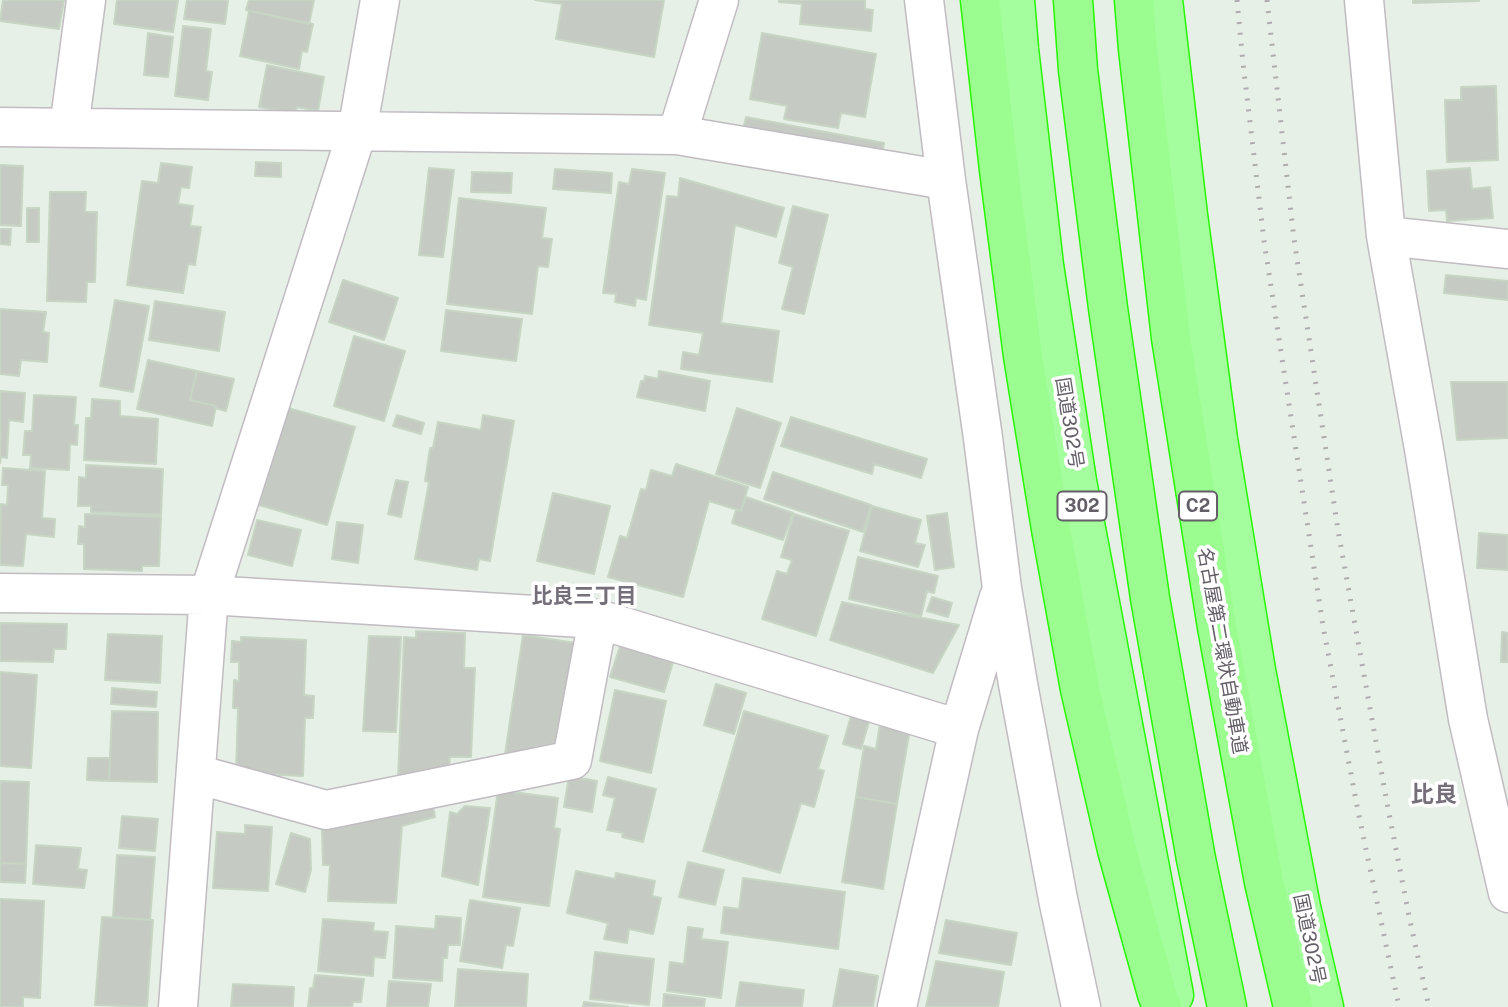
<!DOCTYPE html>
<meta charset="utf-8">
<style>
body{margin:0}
canvas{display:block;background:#e7f0e6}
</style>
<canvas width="1508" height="1007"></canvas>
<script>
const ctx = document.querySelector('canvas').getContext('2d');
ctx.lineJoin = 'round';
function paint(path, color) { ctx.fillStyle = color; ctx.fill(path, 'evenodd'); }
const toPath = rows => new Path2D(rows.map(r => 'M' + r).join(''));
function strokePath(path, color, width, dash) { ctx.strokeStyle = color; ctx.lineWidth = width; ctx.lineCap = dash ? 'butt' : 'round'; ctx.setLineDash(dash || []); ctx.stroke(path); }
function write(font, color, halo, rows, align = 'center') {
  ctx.font = font + ' "Public Sans","Noto Sans JP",sans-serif'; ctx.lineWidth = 7; ctx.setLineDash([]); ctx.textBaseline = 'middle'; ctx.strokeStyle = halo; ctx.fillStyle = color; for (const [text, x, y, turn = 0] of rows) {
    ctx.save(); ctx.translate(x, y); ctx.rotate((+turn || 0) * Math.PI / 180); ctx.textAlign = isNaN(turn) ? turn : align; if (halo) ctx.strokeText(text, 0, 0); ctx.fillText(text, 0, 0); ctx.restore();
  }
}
const building = toPath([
 [3,0,64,0,59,29,0,21,3,0],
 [117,0,178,0,173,32,114,24,117,0],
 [187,0,228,0,225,24,184,19,187,0],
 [249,0,314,0,309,24,246,10,249,0],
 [535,0,664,0,654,57,556,39,562,4,535,0],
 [779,0,865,0,865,9,873,10,871,31,800,24,802,4,779,2,779,0],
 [1413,0,1479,0,1479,1,1413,3,1413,0],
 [249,11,313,24,307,52,302,51,299,69,240,56,249,11],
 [183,26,211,29,206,71,212,72,208,100,175,96,183,26],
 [148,33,173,37,168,77,144,75,148,33],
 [762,33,876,54,865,117,841,113,838,128,784,119,787,106,750,99,762,33],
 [267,65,324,77,318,111,297,107,296,114,259,107,267,65],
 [1496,86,1498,160,1447,162,1445,100,1461,100,1461,87,1496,86],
 [746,117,884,143,880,165,741,139,746,117],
 [256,162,281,163,281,177,255,176,256,162],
 [161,163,192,167,189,188,181,187,178,204,193,206,190,226,201,227,195,265,188,264,183,293,127,285,142,181,158,183,161,163],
 [0,165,23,166,21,226,0,225,0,165],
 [429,168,454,170,443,257,419,255,429,168],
 [1470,168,1472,189,1490,187,1493,218,1447,221,1446,210,1429,211,1427,171,1470,168],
 [555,169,612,173,611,193,553,189,555,169],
 [632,169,665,173,646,300,636,298,635,306,615,302,616,294,603,293,619,182,629,184,632,169],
 [472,172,512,173,511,193,471,192,472,172],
 [680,178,784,208,776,237,735,225,721,323,779,331,772,382,681,369,683,352,699,355,703,333,649,325,667,196,678,197,680,178],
 [50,192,86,192,85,212,97,212,95,282,87,282,86,302,47,301,50,192],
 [459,198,546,208,542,238,552,239,548,267,538,266,532,314,447,304,459,198],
 [793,206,828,215,804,314,782,309,793,267,779,263,793,206],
 [27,208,39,208,39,242,27,242,27,208],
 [0,229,11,229,10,245,0,244,0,229],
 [1446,275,1508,281,1508,300,1444,293,1446,275],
 [343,280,398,298,384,340,329,322,343,280],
 [115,300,149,306,133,392,100,386,115,300],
 [155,301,225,312,219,351,149,340,155,301],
 [0,309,46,312,43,332,49,333,47,362,21,360,19,376,0,374,0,309],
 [446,310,522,319,516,361,441,351,446,310],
 [354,336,405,351,384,421,334,406,354,336],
 [148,360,197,371,190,400,216,406,212,426,137,409,148,360],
 [197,371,234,379,226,411,215,408,216,406,190,400,197,371],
 [659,371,710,381,705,411,637,397,641,381,644,381,645,376,658,379,659,371],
 [1451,382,1508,382,1508,438,1457,440,1451,382],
 [0,391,25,393,23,422,9,420,7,458,1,457,0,463,0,391],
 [34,395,76,397,74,425,78,425,77,445,70,444,69,470,30,468,31,455,23,455,25,431,32,431,34,395],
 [92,399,120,401,120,416,158,419,156,464,84,460,86,418,91,418,92,399],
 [288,408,355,427,327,525,259,505,288,408],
 [737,408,781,423,760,488,716,474,737,408],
 [397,415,424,423,421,434,393,426,397,415],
 [483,415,514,421,490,561,479,559,477,570,415,559,429,482,425,481,430,448,433,448,438,422,481,430,483,415],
 [791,417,927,459,921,478,874,464,872,474,781,446,791,417],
 [676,464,748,487,741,511,709,501,683,597,608,577,620,536,627,538,641,489,646,490,651,470,672,476,676,464],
 [86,465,163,469,161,515,91,512,91,506,78,506,79,477,86,478,86,465],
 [3,468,45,471,42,518,55,519,54,537,26,534,23,566,0,565,1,504,7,505,8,485,2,485,3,468],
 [773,472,871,505,863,532,764,499,773,472],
 [396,480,408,482,401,517,388,514,396,480],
 [553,493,610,506,594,574,537,561,553,493],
 [746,497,793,513,783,540,732,523,736,510,741,511,746,497],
 [872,506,921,520,915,543,925,545,918,567,860,551,872,506],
 [947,513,954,567,935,570,927,516,947,513],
 [85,514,161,517,159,566,142,566,142,571,84,569,84,544,78,544,79,526,85,527,85,514],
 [794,514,849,531,816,636,762,619,777,571,787,574,792,560,781,557,794,514],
 [257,520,301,530,292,566,248,555,257,520],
 [337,522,363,525,358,563,332,559,337,522],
 [1479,533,1508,535,1508,570,1477,568,1479,533],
 [858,557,938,576,934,593,927,591,921,616,849,599,858,557],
 [932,597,952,603,948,617,927,611,932,597],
 [842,602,875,609,959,625,933,673,830,640,842,602],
 [0,623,67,624,66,649,54,649,53,662,0,661,0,623],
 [416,631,465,633,464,668,475,668,471,757,450,757,449,768,398,778,404,637,416,638,416,631],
 [1502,632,1508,633,1508,662,1501,662,1502,632],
 [108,634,162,636,160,683,105,680,108,634],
 [523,635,576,643,562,736,553,744,505,754,523,635],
 [369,636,401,637,396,732,363,731,369,636],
 [241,637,306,640,304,695,314,696,313,718,305,718,303,776,236,773,238,708,233,708,234,680,239,681,239,662,231,662,232,641,241,642,241,637],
 [621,643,674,659,664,692,610,677,621,643],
 [0,672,37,675,31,768,0,766,0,672],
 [716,684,746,693,734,734,704,725,716,684],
 [112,688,157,692,156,707,111,704,112,688],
 [615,690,666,701,651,773,600,761,615,690],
 [853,709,871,715,861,749,843,744,853,709],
 [112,711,158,712,157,782,109,781,112,711],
 [744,711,828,736,818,769,824,771,814,807,801,803,780,873,703,851,744,711],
 [880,724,910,729,897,804,856,797,864,746,876,749,880,724],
 [88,758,110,758,109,781,87,780,88,758],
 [569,776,597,781,592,812,564,807,569,776],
 [608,777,656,789,643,842,622,837,623,833,607,830,615,798,603,795,608,777],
 [0,781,29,782,26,864,0,863,0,781],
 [498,790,558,798,554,828,560,829,549,906,483,897,498,790],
 [856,797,897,804,883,889,842,882,856,797],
 [433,805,435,817,402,826,396,903,328,901,330,865,323,865,322,830,433,805],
 [465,806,490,808,478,885,442,876,450,812,457,814,465,806],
 [122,816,158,819,155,851,119,848,122,816],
 [245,825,272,827,268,891,213,888,217,832,245,834,245,825],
 [291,833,310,839,311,870,305,892,276,884,291,833],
 [36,845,81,848,78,869,87,870,84,888,33,884,36,845],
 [117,855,155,857,150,920,113,917,117,855],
 [688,862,724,870,715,905,679,897,688,862],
 [0,863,26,864,25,883,0,882,0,863],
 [576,871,615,879,616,873,655,881,652,896,661,898,653,934,629,929,627,943,604,939,608,923,567,913,576,871],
 [743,878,845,892,838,949,721,933,724,907,739,909,743,878],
 [0,899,44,901,40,998,23,997,23,1007,0,1007,0,899],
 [470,900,520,908,513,946,506,945,502,968,460,961,470,900],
 [436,916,461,918,460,945,448,945,447,958,443,958,442,981,393,978,396,926,435,929,436,916],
 [102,917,153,920,147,1007,95,1005,102,917],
 [323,919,374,923,373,931,388,932,385,958,374,957,373,976,318,971,323,919],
 [946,920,1017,933,1011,965,939,953,946,920],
 [688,927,703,929,701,939,728,942,721,998,667,991,670,962,684,964,688,927],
 [595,952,654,959,649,1005,590,999,595,952],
 [936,961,1004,972,998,1007,926,1007,936,961],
 [458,969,528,974,526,1007,455,1007,458,969],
 [840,969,878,976,873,1007,833,1007,840,969],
 [315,975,364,979,361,1002,353,1002,352,1007,308,1007,310,988,313,988,315,975],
 [389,981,431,984,428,1007,387,1007,389,981],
 [740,982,804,990,802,1007,736,1007,740,982],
 [233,984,294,987,293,1007,231,1007,233,984],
 [664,994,705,999,704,1007,663,1007,664,994],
 [584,1002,628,1007,583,1007,584,1002]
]);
paint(building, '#c5cbc3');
strokePath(building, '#c7d5c5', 2);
const minor = toPath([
 [924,0,946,180,983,438,1002,588,1018,684,1058,899,1081,1007],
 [1364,0,1386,236,1424,449,1468,719,1508,893],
 [0,127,677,135,946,180],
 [69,128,86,0],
 [677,135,719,0],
 [1386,236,1508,249],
 [0,593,209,595,598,619,959,729],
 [196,774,326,810,572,760,598,619],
 [178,1007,209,595,357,132,380,0],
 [897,1007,959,729,999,597]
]);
const trunk = toPath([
 [1015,0,1019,49,1044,265,1077,481,1174,995],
 [1163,0,1188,215,1218,439,1256,670,1301,907,1324,1007]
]);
const motorway = toPath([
 [980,0,999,170,1023,356,1051,529,1080,689,1117,850,1157,994,1162,1007],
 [1073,0,1078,70,1108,308,1150,598,1196,859,1227,1007],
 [1134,0,1138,49,1171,338,1217,627,1264,882,1293,1007]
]);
strokePath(minor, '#c1bbc2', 41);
strokePath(trunk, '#26f700', 41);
strokePath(motorway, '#26f700', 41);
strokePath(minor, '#fff', 38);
strokePath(trunk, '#a4fe9e', 38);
strokePath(motorway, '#9bfd90', 38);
strokePath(toPath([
 [1237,0,1243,63,1264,241,1323,626,1358,811,1399,1007],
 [1267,0,1294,239,1338,530,1387,803,1410,921,1429,1007]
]), '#aeacaf', 5, [2, 9]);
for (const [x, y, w] of [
 [1082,506,49],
 [1198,506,38]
]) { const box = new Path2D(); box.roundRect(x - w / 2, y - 14.5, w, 29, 5); ctx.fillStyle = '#fff'; ctx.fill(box); strokePath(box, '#645e67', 2); }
write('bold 18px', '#645e67', null, [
 ["302",1082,506],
 ["C2",1198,506]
]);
write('19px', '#645e67', '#fff', [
 ["国道302号",1069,423,81],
 ["名古屋第二環状自動車道",1222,651,80],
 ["国道302号",1309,939,78]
]);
write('bold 21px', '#756f79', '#fff', [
 ["比良三丁目",584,597]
]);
write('bold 23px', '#756f79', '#fff', [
 ["比良",1434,795]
]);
</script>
